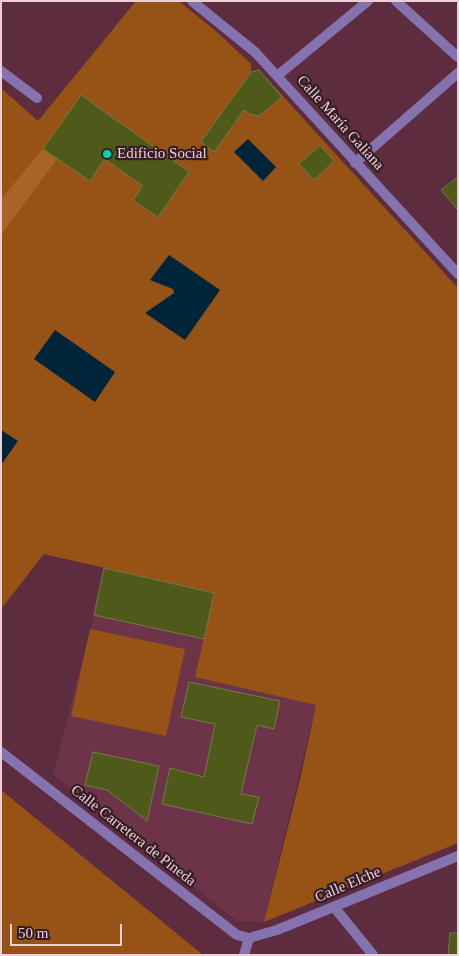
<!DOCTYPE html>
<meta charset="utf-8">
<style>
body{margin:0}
#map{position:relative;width:459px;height:956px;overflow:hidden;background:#5d2c3e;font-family:Georgia,serif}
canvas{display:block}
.frame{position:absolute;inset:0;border:2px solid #eecfd8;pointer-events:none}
.scale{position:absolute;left:10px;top:924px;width:112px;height:22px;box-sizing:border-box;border:2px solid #eecfd8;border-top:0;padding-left:6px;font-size:15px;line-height:18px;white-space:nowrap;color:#eecfd8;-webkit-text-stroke:4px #341d25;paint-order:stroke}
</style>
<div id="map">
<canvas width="459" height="956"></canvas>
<div class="frame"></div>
<div class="scale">50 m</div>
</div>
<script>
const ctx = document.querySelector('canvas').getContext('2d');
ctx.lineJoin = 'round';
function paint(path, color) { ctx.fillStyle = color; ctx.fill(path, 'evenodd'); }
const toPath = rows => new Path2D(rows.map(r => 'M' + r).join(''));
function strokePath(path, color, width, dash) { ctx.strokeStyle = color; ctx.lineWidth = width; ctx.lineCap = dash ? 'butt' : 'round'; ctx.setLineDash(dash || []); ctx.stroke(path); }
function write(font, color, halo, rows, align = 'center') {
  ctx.font = font + ' Georgia,serif'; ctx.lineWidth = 4.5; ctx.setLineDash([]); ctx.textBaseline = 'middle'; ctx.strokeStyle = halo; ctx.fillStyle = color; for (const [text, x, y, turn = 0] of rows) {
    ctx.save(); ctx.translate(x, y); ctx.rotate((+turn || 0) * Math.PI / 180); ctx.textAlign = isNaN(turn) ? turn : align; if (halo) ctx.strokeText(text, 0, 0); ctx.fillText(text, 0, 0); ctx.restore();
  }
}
paint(toPath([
 [104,568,214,593,316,704,264,922,237,921,53,775,94,615]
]), '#6c3349');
paint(toPath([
 [136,1,179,1,218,33,251,64,251,72,259,70,458,288,458,843,264,922,300,780,316,705,195,677,214,593,44,554,1,609,1,88,38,121],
 [90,629,185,649,166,736,71,716],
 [1,790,203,955,1,955]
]), '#965315');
paint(toPath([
 [43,149,57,159,1,235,1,199]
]), '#a86328');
paint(toPath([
 [248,139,276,167,263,181,234,152],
 [169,255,220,290,185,340,145,313,174,293,173,289,150,280],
 [55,330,115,372,95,402,34,359],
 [1,430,18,441,1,465]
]), '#002439');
const building = toPath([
 [259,70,282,97,259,116,250,114,244,110,214,152,201,142,251,72,259,70],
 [81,95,189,172,158,217,133,200,143,186,105,159,90,181,43,149,81,95],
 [320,145,334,161,314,180,299,164,320,145],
 [458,177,458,210,441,190,458,177],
 [104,568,214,593,204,639,94,615,104,568],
 [189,682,280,701,274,729,257,725,241,794,259,797,252,824,162,804,170,768,204,777,215,724,181,717,189,682],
 [93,752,159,766,147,821,107,790,85,785,93,752],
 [450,933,458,933,458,955,448,955,450,933]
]);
paint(building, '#4f591a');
strokePath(building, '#717b47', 1);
strokePath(toPath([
 [192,1,255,52,458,274],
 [396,1,458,57],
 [1,71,37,98],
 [277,76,368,1],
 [355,163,458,73],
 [1,752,237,935,249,938,277,930,458,856],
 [334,907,373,955],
 [244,955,249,938]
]), '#8573af', 10);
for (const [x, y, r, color] of [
 [107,154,5,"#01d5b6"]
]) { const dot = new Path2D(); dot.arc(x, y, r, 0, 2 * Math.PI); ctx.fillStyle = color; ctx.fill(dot); strokePath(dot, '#341d25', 2); }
write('15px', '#eecfd8', '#341d25', [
 ["Calle María Galiana",340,123,48],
 ["Calle Carretera de Pineda",133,836,38],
 ["Calle Elche",348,885,-23]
]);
write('15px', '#eecfd8', '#341d25', [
 ["Edificio Social",117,154]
], 'left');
</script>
